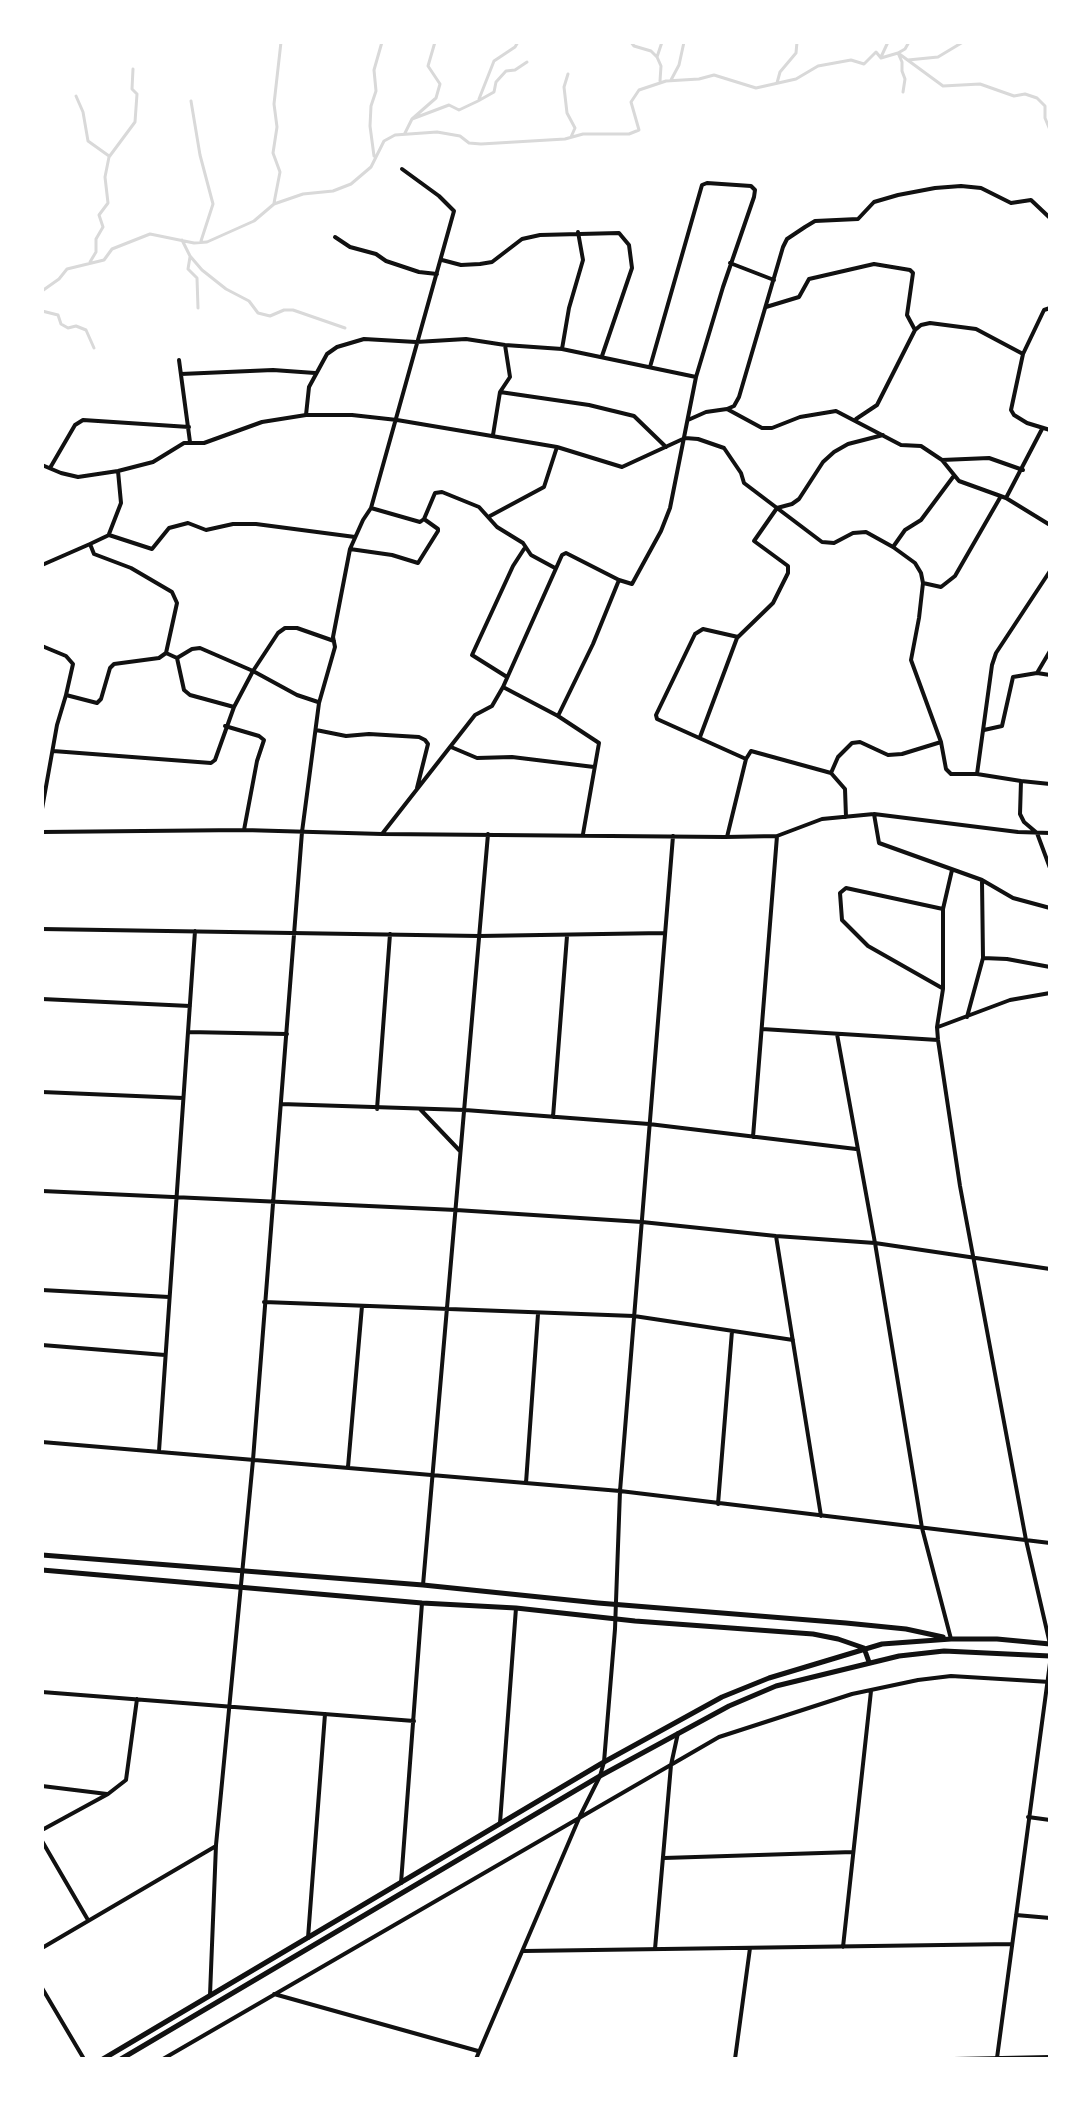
<!DOCTYPE html>
<style>
body{margin:0}
#map{position:relative;width:1092px;height:2101px;overflow:hidden;background:#fff;font-family:Ubuntu,sans-serif}
canvas{display:block}
.frame{position:absolute;inset:0;border:44px solid #fff;pointer-events:none}
</style>
<div id="map">
<canvas width="1092" height="2101"></canvas>
<div class="frame"></div>
</div>
<script>
const ctx = document.querySelector('canvas').getContext('2d');
ctx.lineJoin = 'round';
const toPath = rows => new Path2D(rows.map(r => 'M' + r).join(''));
function strokePath(path, color, width, dash) { ctx.strokeStyle = color; ctx.lineWidth = width; ctx.lineCap = dash ? 'butt' : 'round'; ctx.setLineDash(dash || []); ctx.stroke(path); }
strokePath(toPath([
 [631,42,634,46,651,51,657,57,661,66,660,81],
 [657,57,662,42],
 [881,57,888,42],
 [908,60,938,57,963,42],
 [568,74,564,87,567,113,575,128,571,137],
 [671,80,679,65,684,42],
 [777,83,780,72,796,53,797,42],
 [903,92,905,79,902,71,902,62,898,53,905,49,909,42],
 [76,96,83,112,88,141,109,156],
 [479,99,494,61,515,47,518,42],
 [191,101,200,155,213,204,201,241],
 [412,119,449,105,459,110,478,101,494,92,496,82,506,71,515,70,527,62],
 [405,133,412,119,436,98,440,84,428,66,435,42],
 [374,156,370,126,371,106,376,91,374,70,382,42],
 [274,203,280,172,273,153,277,127,274,104,281,42],
 [182,240,190,256,202,270,226,289,249,301,258,313,270,316,284,310,293,310,345,328],
 [190,257,188,269,197,278,198,308],
 [90,262,96,252,96,239,103,227,99,215,108,203,105,177,109,157,135,122,137,94,132,89,133,69],
 [42,291,59,279,67,269,104,260,112,249,150,234,194,243,207,242,254,221,274,204,303,194,333,191,351,184,371,167,384,141,395,135,437,132,460,136,469,143,481,144,565,139,583,134,629,134,639,130,631,102,639,90,666,81,699,79,714,75,756,88,796,79,818,66,851,60,864,64,876,52,881,58,898,53,943,86,980,84,1014,96,1025,94,1037,98,1045,106,1045,118,1050,130],
 [42,311,58,315,61,324,68,328,76,326,86,330,94,348]
]), '#d9d9d9', 3);
strokePath(toPath([
 [335,237,350,247,376,254,386,261,419,272,437,274],
 [442,260,461,265,480,264,492,262,522,239,540,235,619,233,629,245,632,268,602,356],
 [730,263,774,280],
 [766,307,799,297,809,279,874,264,910,270,913,273,907,315,915,330],
 [1050,308,1044,310,1023,354,1011,410,1014,415,1027,423,1050,430],
 [505,345,510,377,500,392,589,405,634,416,666,447],
 [562,349,569,308,583,260,578,232],
 [179,360,190,442],
 [181,374,273,370,315,373],
 [727,409,734,406,739,397,783,247,787,239,805,227,815,221,858,219,874,202,898,195,935,188,961,186,981,188,1011,203,1031,200,1050,218],
 [306,415,309,387,327,354,337,347,364,339,416,342,466,339,505,345,562,349,696,377],
 [856,419,877,405,915,330,921,325,930,323,976,329,1023,354],
 [688,420,706,412,727,409,762,428,772,428,800,417,836,411,901,445,921,446,942,460,959,481,1006,498,1050,525],
 [493,435,500,392],
 [942,460,989,458,1023,470],
 [42,465,61,473,78,477,118,471,153,462,184,443,204,443,262,422,306,415,352,415,397,420,557,447,622,467,685,438,698,439,724,448,741,473,744,483,777,508,792,504,799,499,823,462,834,452,848,444,883,435],
 [50,468,75,425,83,420,189,427],
 [1006,498,1042,429],
 [371,508,420,522,424,519,435,493,442,492,479,507,497,527,523,543,531,555,555,568],
 [490,516,544,487,557,447],
 [109,534,121,503,118,471],
 [90,544,109,535,152,549,169,528,188,523,206,530,233,524,256,524,355,537],
 [893,547,905,530,921,520,953,477],
 [350,549,392,555,418,563,438,531,438,529,424,519],
 [42,565,90,544,94,554,131,568,172,592,177,603,166,653,159,658,114,664,110,668,101,699,97,703,66,695,57,725,42,809],
 [923,583,941,587,955,576,1001,496],
 [42,646,66,656,73,664,66,695],
 [166,653,177,658,192,649,200,648,253,671,297,695,318,702],
 [177,658,184,690,190,695,234,707],
 [1037,673,1050,651],
 [507,677,472,655,513,566,524,549],
 [503,687,562,555,566,553,619,580],
 [558,716,599,743,583,834],
 [225,726,259,736,264,740,257,761,244,830],
 [316,730,346,736,369,734,419,737,425,740,428,744,417,788],
 [984,730,1002,726,1013,677,1037,673,1050,675],
 [700,737,737,638],
 [451,747,477,758,512,757,594,767],
 [53,751,211,763,215,760,234,707,253,671,278,633,285,628,297,628,334,641],
 [746,759,657,719,656,715,695,634,703,629,738,637,773,603,788,573,788,566,754,541,777,508,822,542,834,543,853,533,866,532,893,547,915,563,921,573,923,583,919,618,911,660,941,742,946,769,951,774,977,774,1021,781,1020,814,1024,822,1037,833,1050,868],
 [831,773,838,757,852,743,860,742,888,755,902,754,941,742],
 [977,774,992,665,996,653,1050,571],
 [1021,781,1050,784],
 [874,814,879,843,982,880,1013,898,1050,908],
 [42,832,244,830,382,834,725,837,777,836,822,819,874,814,1018,832,1050,833],
 [382,834,475,715,492,706,503,687,558,716,593,644,619,580,632,584,661,531,670,508,696,377,723,287,754,197,755,190,751,186,707,183,702,185,650,367],
 [727,837,746,759,751,751,831,773,845,789,846,817],
 [952,870,943,909,943,989,937,1027,938,1040,960,1186,1026,1540,1050,1644],
 [42,929,479,936,664,933],
 [983,958,1007,959,1050,967],
 [942,988,868,946,842,920,840,893,846,888,943,909],
 [42,999,190,1006],
 [967,1017,983,958,982,881],
 [938,1027,1010,1000,1050,993],
 [762,1029,938,1040],
 [188,1032,287,1034],
 [837,1034,875,1243,922,1528,951,1639],
 [42,1092,183,1098],
 [281,1104,465,1110,649,1124,856,1149],
 [377,1109,390,934],
 [420,1109,460,1151],
 [553,1117,567,936],
 [753,1137,777,836],
 [42,1191,456,1210,642,1222,776,1236,875,1243,1050,1269],
 [776,1236,821,1516],
 [42,1290,169,1297],
 [264,1302,634,1316,793,1340],
 [42,1345,165,1355],
 [42,1442,620,1491,1050,1543],
 [159,1451,195,931],
 [348,1467,362,1306],
 [526,1483,538,1314],
 [718,1504,732,1331],
 [423,1585,488,834],
 [42,1692,414,1721],
 [42,1786,107,1794],
 [1028,1817,1050,1820],
 [500,1823,516,1608],
 [42,1830,108,1794,126,1780,137,1699],
 [42,1841,88,1920],
 [664,1858,853,1852],
 [401,1883,422,1603],
 [1016,1915,1050,1918],
 [308,1938,325,1714],
 [843,1947,871,1691],
 [42,1948,216,1846],
 [655,1949,671,1765,678,1733],
 [524,1951,1012,1944],
 [42,1988,84,2059],
 [274,1994,478,2051],
 [210,1995,216,1845,253,1460,302,832,319,703,335,647,333,637,350,549,363,520,371,508,454,211,439,196,402,169],
 [997,2058,1050,1663],
 [163,2059,719,1737,852,1694,918,1680,951,1676,1050,1682],
 [476,2059,580,1816,600,1776,604,1762,615,1629,620,1491,673,836],
 [735,2059,750,1948],
 [954,2059,1050,2057]
]), '#111', 4);
strokePath(toPath([
 [42,1555,423,1585,598,1603,846,1623,906,1629,943,1637],
 [42,1570,422,1603,516,1608,635,1621,813,1634,838,1639,864,1648,869,1662],
 [103,2059,604,1762,722,1697,769,1678,882,1644,951,1639,997,1639,1050,1644],
 [121,2059,600,1776,729,1706,776,1686,899,1656,944,1651,1050,1656]
]), '#111', 5);
</script>
